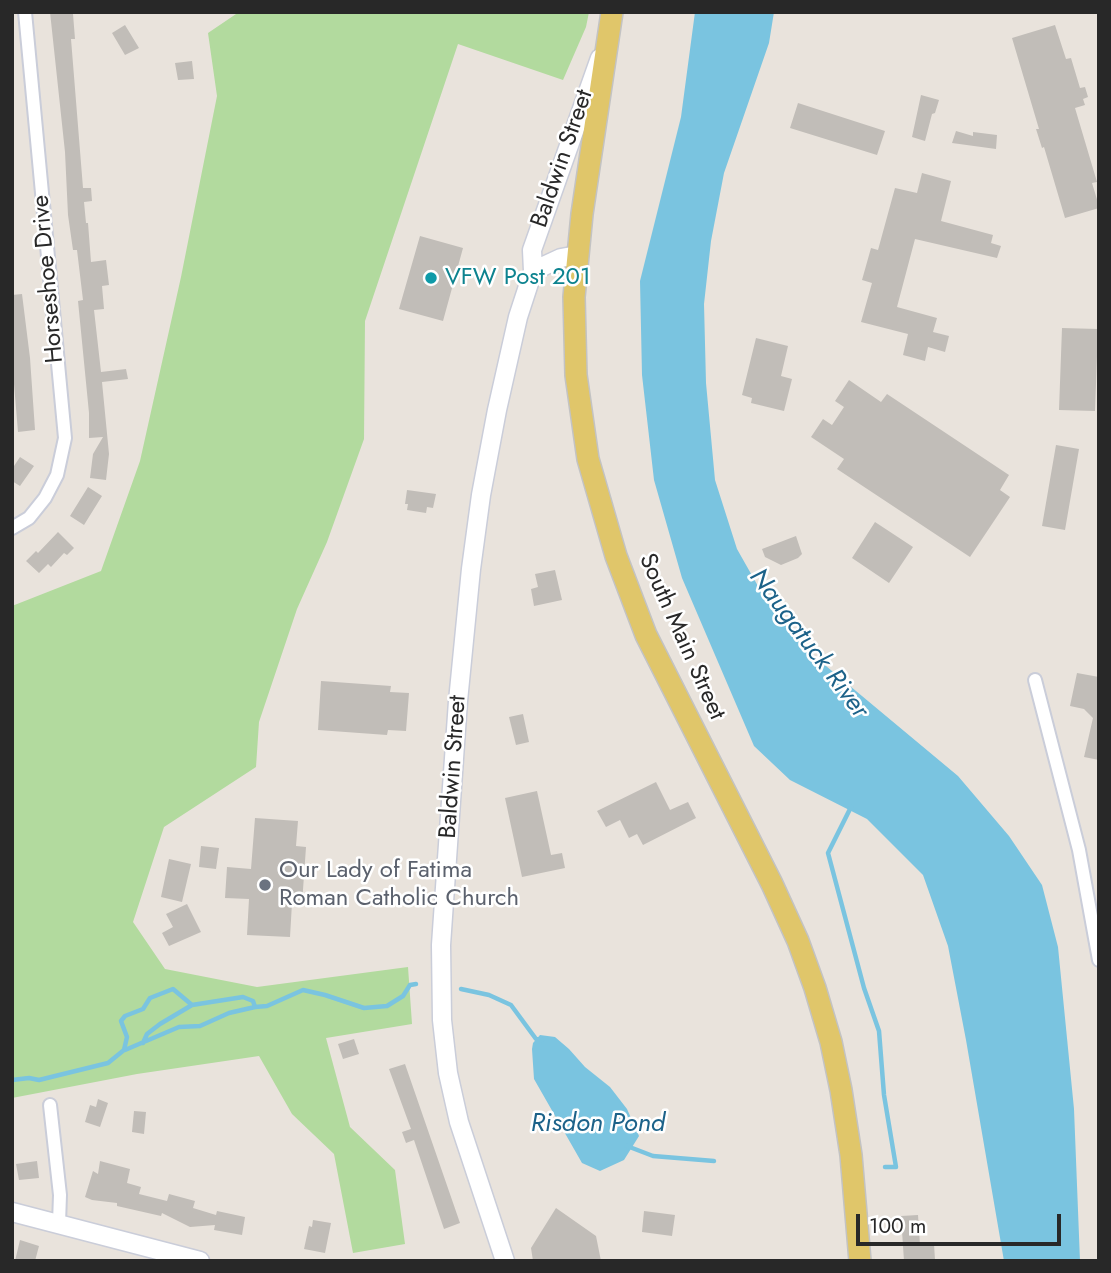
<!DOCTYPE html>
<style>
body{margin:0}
#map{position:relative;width:1111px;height:1273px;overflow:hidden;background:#e9e3dc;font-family:Jost,sans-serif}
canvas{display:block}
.frame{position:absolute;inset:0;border:14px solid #282828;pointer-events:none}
.scale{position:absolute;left:856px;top:1214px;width:205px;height:32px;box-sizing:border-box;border:4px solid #282828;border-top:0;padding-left:9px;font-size:21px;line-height:24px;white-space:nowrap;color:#282828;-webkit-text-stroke:5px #fff;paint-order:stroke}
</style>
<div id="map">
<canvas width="1111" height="1273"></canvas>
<div class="frame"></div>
<div class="scale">100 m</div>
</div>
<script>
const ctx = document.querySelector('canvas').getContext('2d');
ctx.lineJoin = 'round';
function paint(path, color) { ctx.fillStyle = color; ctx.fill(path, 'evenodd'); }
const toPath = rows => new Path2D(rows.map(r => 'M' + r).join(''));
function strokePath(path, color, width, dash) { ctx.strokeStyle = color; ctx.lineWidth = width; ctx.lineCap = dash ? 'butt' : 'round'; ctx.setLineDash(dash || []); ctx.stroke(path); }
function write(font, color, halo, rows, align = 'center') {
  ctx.font = font + ' Jost,sans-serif'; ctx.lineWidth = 5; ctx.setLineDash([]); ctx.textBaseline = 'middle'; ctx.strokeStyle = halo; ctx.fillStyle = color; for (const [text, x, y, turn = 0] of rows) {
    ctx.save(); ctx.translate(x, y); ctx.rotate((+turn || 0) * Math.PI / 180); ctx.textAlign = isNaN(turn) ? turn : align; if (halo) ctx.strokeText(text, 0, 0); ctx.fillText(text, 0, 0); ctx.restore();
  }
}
paint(toPath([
 [239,12,589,12,586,27,563,80,458,44,365,321,364,439,327,542,297,609,259,722,256,767,164,827,133,922,165,969,257,987,408,967,412,1024,326,1038,350,1127,395,1170,405,1244,353,1253,334,1154,292,1114,259,1056,137,1074,12,1098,12,606,101,571,140,461,181,277,217,96,208,33]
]), '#b2da9e');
paint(toPath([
 [695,12,774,12,769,43,724,173,711,241,704,304,706,383,715,480,737,549,767,602,808,651,958,776,1009,836,1042,885,1058,947,1074,1109,1080,1261,1004,1261,966,1040,948,946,923,875,867,819,790,780,754,746,682,578,654,480,642,375,640,281,681,117],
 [540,1035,555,1037,569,1049,585,1067,610,1087,627,1109,639,1136,624,1160,600,1171,582,1163,534,1079,532,1049,533,1043]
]), '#7ac4e0');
strokePath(toPath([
 [851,807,828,853,864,988,879,1031,884,1095,896,1167,885,1167],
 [461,989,489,995,511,1005,536,1039,542,1040],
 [143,1043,147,1034,160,1024,192,1005],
 [125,1050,179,1027,200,1026,229,1013,255,1007],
 [12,1080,29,1078,39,1080,108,1063,124,1050,127,1037,121,1021,125,1016,143,1009,150,998,173,989,192,1005,243,997,253,1001,255,1007,267,1006,303,990,325,995,364,1008,387,1006,403,996,410,985,416,984],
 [627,1146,653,1156,714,1161]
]), '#7ac4e0', 4.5);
paint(toPath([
 [50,12,73,14,75,39,71,39,83,188,91,188,92,201,84,202,86,223,88,223,91,262,106,260,109,285,102,286,104,309,94,310,101,372,126,369,128,379,102,382,109,454,106,480,90,478,93,454,103,437,89,438,89,413,78,301,83,300,77,250,73,250,68,215,65,152],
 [125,25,139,48,125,55,112,33],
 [1055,25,1066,59,1071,58,1080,88,1085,87,1088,97,1083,99,1085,105,1075,108,1097,182,1092,183,1099,206,1099,208,1065,218,1044,147,1042,148,1036,129,1039,129,1012,38],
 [192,61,194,79,178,80,175,63],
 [921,95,939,100,935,113,932,114,925,141,912,137],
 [798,103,885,131,877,155,790,128],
 [956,131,973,136,973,132,997,135,996,149,952,143],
 [922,173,951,181,941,221,993,235,991,243,1001,246,997,258,915,239,897,307,937,318,933,332,949,336,945,352,928,347,925,361,903,355,908,334,861,322,872,283,862,280,871,248,878,250,895,188,917,193],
 [420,236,463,248,443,321,399,309],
 [22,294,30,358,35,430,18,432,12,360,12,295],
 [1062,328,1098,329,1095,411,1059,410],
 [756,338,788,346,781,376,792,379,784,411,751,403,752,398,742,395],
 [849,380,881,402,887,394,1009,475,1000,490,1010,497,970,557,837,469,844,459,811,437,823,419,832,425,844,407,835,401],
 [1056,445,1079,449,1065,530,1042,526],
 [20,457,34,466,20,486,12,481,12,469],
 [88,487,102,496,84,525,70,516],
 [407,490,436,494,433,508,427,507,426,513,407,510,408,504,405,504],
 [875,522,913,547,889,583,852,558],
 [58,532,74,548,67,555,64,553,51,567,48,564,39,573,26,561,36,551,38,553],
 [796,536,802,554,798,558,781,565,765,557,762,549],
 [555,570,562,600,534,606,531,589,538,587,535,574],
 [1077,673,1099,677,1099,760,1084,757,1093,718,1084,709,1070,706],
 [321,681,391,686,390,692,409,693,406,731,388,730,387,735,318,730],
 [523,714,529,742,516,745,509,717],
 [656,782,670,810,688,802,696,818,643,845,637,834,629,838,620,820,606,827,597,811],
 [537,791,551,855,562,853,565,868,522,877,505,798],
 [255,818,298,821,296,846,306,847,302,904,292,903,290,937,247,935,249,899,225,898,227,867,251,869],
 [201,846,219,848,216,869,199,867],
 [169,859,191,864,182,902,161,897],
 [187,904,201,932,169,946,162,933,173,927,166,914],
 [354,1039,359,1054,343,1059,338,1044],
 [405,1064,460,1223,444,1229,414,1140,406,1143,402,1132,411,1129,389,1069],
 [98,1099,108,1103,100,1127,85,1122,90,1105,96,1107],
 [134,1111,146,1112,144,1134,132,1132],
 [37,1161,39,1178,19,1180,16,1164],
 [100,1161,130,1169,127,1183,141,1187,139,1194,167,1201,169,1194,195,1201,193,1208,216,1215,217,1211,245,1217,242,1235,214,1230,215,1225,190,1227,162,1213,161,1216,117,1206,117,1203,92,1200,85,1197,93,1171,98,1174],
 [556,1208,596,1236,601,1261,533,1261,531,1248],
 [644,1211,675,1215,672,1236,642,1232],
 [918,1215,920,1245,934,1244,935,1260,904,1261,901,1216],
 [313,1220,331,1223,325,1253,304,1249,309,1226,312,1227],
 [20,1240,39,1246,35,1261,15,1261]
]), '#c1bdb8');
const minor = toPath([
 [12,528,29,518,45,498,57,475,65,438,25,12],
 [1035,680,1079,850,1099,960],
 [50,1105,60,1195,59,1223]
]);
const secondary = toPath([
 [533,271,561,258,577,255],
 [12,1212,200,1261],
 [505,1261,459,1122,448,1073,442,1020,441,945,458,701,471,569,481,495,497,410,518,317,533,271,532,250,600,58]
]);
const primary = toPath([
 [612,12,582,214,574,297,576,375,588,459,616,556,646,635,772,884,798,941,815,988,831,1042,841,1090,851,1155,860,1261]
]);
strokePath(minor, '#cacdd9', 16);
strokePath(secondary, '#cacdd9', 21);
strokePath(primary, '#c3c3c3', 24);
strokePath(minor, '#fff', 12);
strokePath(secondary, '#fff', 18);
strokePath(primary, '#e0c66a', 21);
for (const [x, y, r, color] of [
 [431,278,7,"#0f9aa8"],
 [265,885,7,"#6b7280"]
]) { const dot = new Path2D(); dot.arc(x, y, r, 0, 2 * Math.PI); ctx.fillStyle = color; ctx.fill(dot); strokePath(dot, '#fff', 2.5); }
write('24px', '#282828', '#fff', [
 ["Baldwin Street",563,159,-71],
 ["Horseshoe Drive",49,279,-95],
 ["South Main Street",681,637,66],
 ["Baldwin Street",454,767,-86]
]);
write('24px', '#0d838f', '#fff', [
 ["VFW Post 201",445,278]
], 'left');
write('24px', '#5b616d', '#fff', [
 ["Our Lady of Fatima",279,871],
 ["Roman Catholic Church",279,899]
], 'left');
write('italic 26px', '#1c6289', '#fff', [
 ["Naugatuck River",808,644,53],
 ["Risdon Pond",598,1125]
]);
</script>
